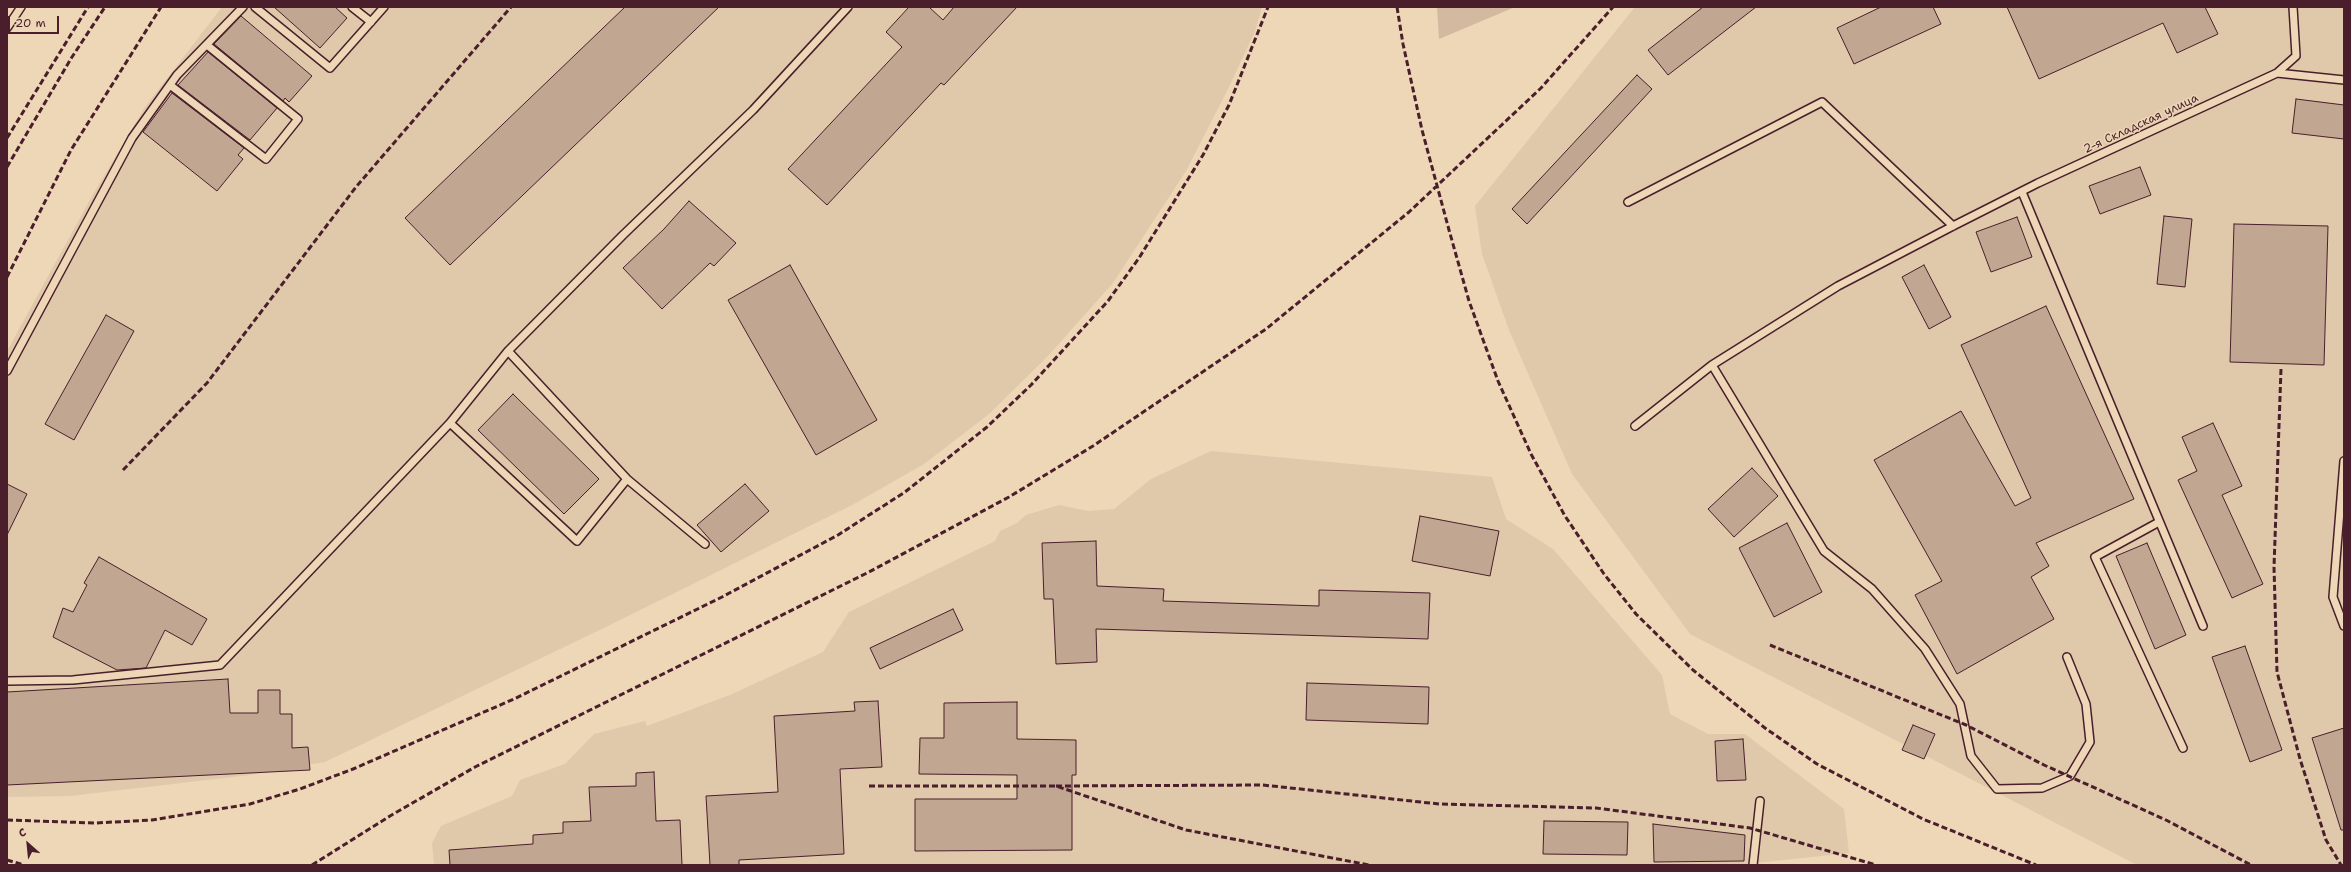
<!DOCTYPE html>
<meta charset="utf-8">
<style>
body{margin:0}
#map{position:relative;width:2351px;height:872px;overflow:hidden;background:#edd7b6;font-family:"Shantell Sans",sans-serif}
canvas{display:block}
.frame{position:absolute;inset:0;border:8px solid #4a1f2b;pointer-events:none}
.north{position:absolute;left:8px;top:824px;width:40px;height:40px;-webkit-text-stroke:3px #edd7b6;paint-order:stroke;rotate:333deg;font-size:11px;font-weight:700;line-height:16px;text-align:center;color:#4a1f2b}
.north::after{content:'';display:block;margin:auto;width:14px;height:18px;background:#4a1f2b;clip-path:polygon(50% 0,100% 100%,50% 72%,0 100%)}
.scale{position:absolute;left:8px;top:16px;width:51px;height:18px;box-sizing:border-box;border:2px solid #4a1f2b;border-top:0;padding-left:5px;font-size:12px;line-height:14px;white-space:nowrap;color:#4a1f2b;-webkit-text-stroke:3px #edd7b6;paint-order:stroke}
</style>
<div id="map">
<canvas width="2351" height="872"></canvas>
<div class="frame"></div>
<div class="north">С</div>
<div class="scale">20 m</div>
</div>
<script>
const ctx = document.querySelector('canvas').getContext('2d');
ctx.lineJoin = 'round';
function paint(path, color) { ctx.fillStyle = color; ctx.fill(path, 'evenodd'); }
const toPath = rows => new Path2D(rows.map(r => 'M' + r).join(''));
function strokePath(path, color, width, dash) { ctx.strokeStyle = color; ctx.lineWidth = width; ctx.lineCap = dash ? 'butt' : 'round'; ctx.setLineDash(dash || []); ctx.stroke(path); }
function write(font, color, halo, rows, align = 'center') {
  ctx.font = font + ' "Shantell Sans",sans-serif'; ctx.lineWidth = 3; ctx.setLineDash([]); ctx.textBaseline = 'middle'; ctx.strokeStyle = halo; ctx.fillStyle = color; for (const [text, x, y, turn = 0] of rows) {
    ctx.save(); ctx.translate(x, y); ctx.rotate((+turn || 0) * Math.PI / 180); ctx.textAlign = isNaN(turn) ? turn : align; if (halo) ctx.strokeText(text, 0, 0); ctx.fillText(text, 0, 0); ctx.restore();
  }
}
paint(toPath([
 [222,7,1262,7,1255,31,1229,87,1186,171,1113,283,1048,356,989,414,924,464,854,504,608,626,325,762,250,775,70,796,7,797,7,351,91,198,145,107],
 [1635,7,2344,7,2344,865,2137,865,1690,634,1572,474,1509,330,1482,254,1475,206],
 [1211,451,1492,477,1506,519,1553,549,1662,675,1670,714,1708,734,1745,734,1844,809,1849,853,1737,865,434,865,432,843,441,826,512,796,520,780,565,764,594,734,645,721,647,726,730,695,823,652,849,612,995,541,1000,531,1017,523,1026,515,1059,505,1088,511,1114,509,1151,479]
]), '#e0c8ab');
paint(toPath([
 [1437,7,1515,7,1439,39]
]), '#d2b9a0');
const building = toPath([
 [274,7,335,7,347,18,320,48,274,7],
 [625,7,719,7,450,265,405,218,625,7],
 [909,7,929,7,943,20,954,7,1017,7,944,85,941,83,827,205,788,169,902,47,886,32,909,7],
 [1703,7,1756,7,1668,75,1648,50,1703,7],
 [1881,7,1933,7,1941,24,1854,64,1837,28,1881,7],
 [2007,7,2205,7,2218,34,2177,53,2163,23,2039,79,2007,7],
 [241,16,312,76,289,102,285,98,283,101,214,44,241,16],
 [208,52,277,108,250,140,178,85,208,52],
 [1637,75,1652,89,1527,224,1512,209,1637,75],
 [172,93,244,148,238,155,243,159,217,191,143,132,172,93],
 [2296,99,2344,105,2344,139,2292,133,2296,99],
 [2140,167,2151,195,2100,214,2089,186,2140,167],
 [689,201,736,243,714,266,710,263,662,309,623,268,664,229,689,201],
 [2164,216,2192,219,2185,287,2157,284,2164,216],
 [2017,217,2032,257,1991,272,1976,232,2017,217],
 [2234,224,2328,226,2324,365,2230,362,2234,224],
 [790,265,877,420,816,455,728,300,790,265],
 [1924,265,1951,317,1929,329,1902,277,1924,265],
 [2046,306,2134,499,2036,543,2049,566,2031,577,2054,619,1957,674,1915,595,1942,581,1874,460,1961,411,2015,506,2031,498,1961,345,2046,306],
 [106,315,134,331,74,440,45,424,106,315],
 [513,394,599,479,564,514,478,430,513,394],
 [2213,423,2242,486,2222,495,2263,584,2232,598,2178,480,2197,471,2182,437,2213,423],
 [1752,468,1778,496,1734,537,1708,509,1752,468],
 [7,484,27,494,7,535,7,484],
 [745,484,769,511,721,552,697,525,745,484],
 [1420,516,1499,531,1490,576,1412,561,1420,516],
 [1787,523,1822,592,1774,617,1739,548,1787,523],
 [1096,541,1097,586,1164,589,1163,601,1319,606,1319,590,1430,593,1428,639,1096,629,1097,662,1056,664,1053,599,1044,599,1042,543,1096,541],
 [2147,543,2186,635,2155,649,2116,556,2147,543],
 [99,557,207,619,192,645,165,630,146,668,117,670,53,637,63,608,73,612,87,585,84,583,99,557],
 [953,609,963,630,880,669,870,648,953,609],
 [2245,646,2282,750,2250,762,2212,657,2245,646],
 [228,679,230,713,258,713,258,690,280,690,280,714,292,714,292,748,308,747,310,770,7,785,7,692,228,679],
 [1307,683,1429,687,1428,724,1306,720,1307,683],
 [878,701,882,767,840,769,844,854,739,860,739,865,710,865,706,796,778,792,774,716,855,711,854,702,878,701],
 [1017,702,1017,739,1076,740,1076,775,1072,775,1072,850,915,851,915,799,1017,799,1017,775,919,774,920,738,944,738,944,703,1017,702],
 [1913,725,1935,734,1924,759,1902,750,1913,725],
 [2344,728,2344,830,2341,830,2312,738,2344,728],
 [1743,739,1746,780,1717,781,1715,741,1743,739],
 [654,772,656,821,680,820,682,865,450,865,449,850,533,844,533,835,563,833,563,822,591,821,589,787,636,786,636,773,654,772],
 [1544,821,1628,822,1627,855,1543,854,1544,821],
 [1653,824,1745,835,1744,861,1654,862,1653,824]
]);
paint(building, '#c1a691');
strokePath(building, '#4a1f2b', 1);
const service = toPath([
 [255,7,330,68,384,7],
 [352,7,371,22],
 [7,28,21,7],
 [2277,73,2296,56,2293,7],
 [170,85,266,159,298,119,207,45],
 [2022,192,2203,626],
 [1628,202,1822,102,1953,226],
 [508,351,627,479,705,544],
 [7,371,132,138,177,75,243,7],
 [450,423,577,541,627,479],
 [1635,426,1712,365],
 [2344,461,2333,597,2344,626],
 [2159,522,2095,557,2183,748],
 [2067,657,2086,704,2090,742,2070,776,2042,788,1997,789,1971,756,1960,704,1925,649,1872,589,1824,551,1712,365,1838,286,1953,226,2038,183,2277,73,2344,80],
 [7,681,73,680,220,665,450,423,508,351,623,235,753,110,848,7],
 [1753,865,1760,801]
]);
strokePath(service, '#4a1f2b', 10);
strokePath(service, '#edd7b6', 7);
strokePath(toPath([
 [1397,7,1403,44,1422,130,1449,230,1469,301,1498,381,1531,454,1565,516,1604,574,1636,614,1693,670,1765,728,1817,764,1923,819,2036,865],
 [7,138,88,7],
 [7,167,72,57,105,7],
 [7,277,71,150,161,7],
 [2281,369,2274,567,2277,672,2300,759,2326,840,2341,865],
 [123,470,207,383,356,187,511,7],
 [1770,645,1966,725,2044,765,2166,820,2251,865],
 [869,786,1056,786,1186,830,1369,865],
 [1056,786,1263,785,1439,804,1596,808,1750,828,1876,865],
 [7,820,95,823,152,820,250,804,300,789,353,769,514,699,722,597,838,535,905,492,987,427,1031,385,1108,301,1139,258,1203,155,1229,105,1268,7],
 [7,860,24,865],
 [312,865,390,816,475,767,869,572,1009,497,1093,446,1266,329,1409,212,1541,88,1613,7]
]), '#4a1f2b', 3, [6, 3]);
write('12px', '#4a1f2b', '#edd7b6', [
 ["2-я Складская улица",2141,124,-25]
]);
</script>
